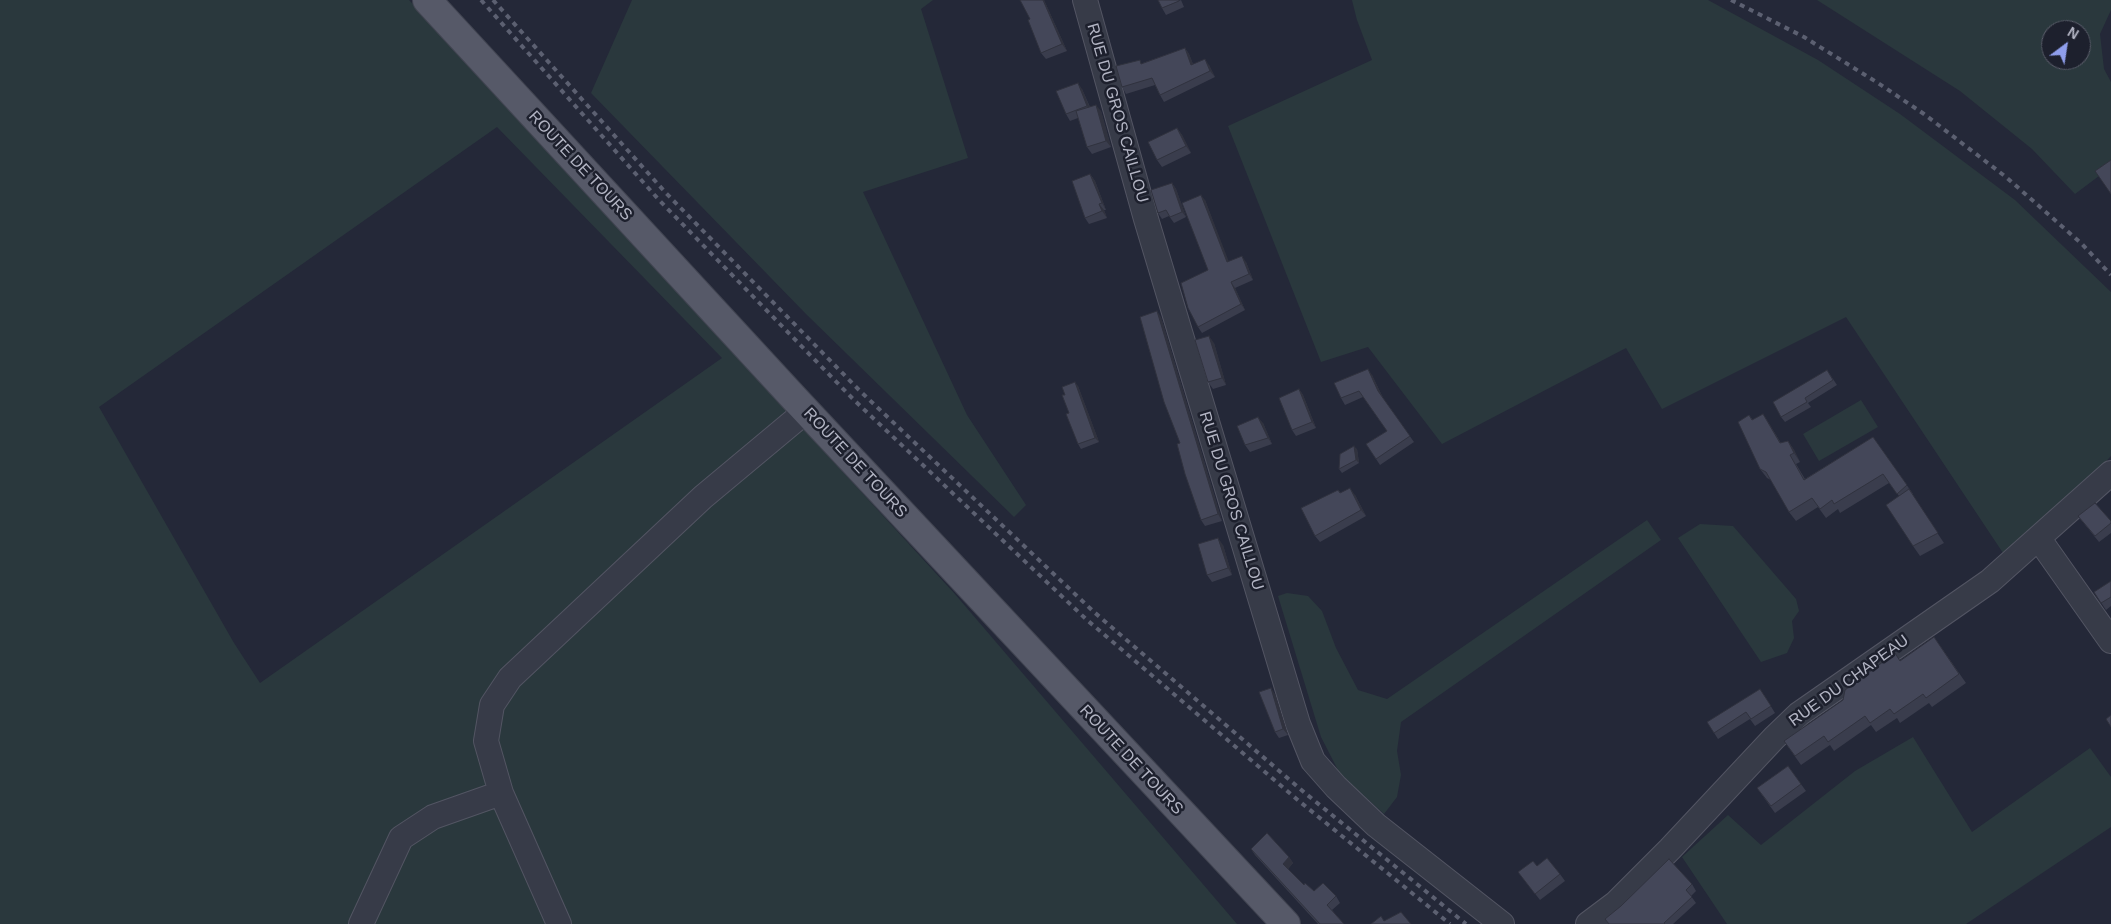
<!DOCTYPE html>
<style>
body{margin:0}
#map{position:relative;width:2111px;height:924px;overflow:hidden;background:#242838;font-family:Helvetica,sans-serif}
canvas{display:block}
.north{position:absolute;left:2041px;top:20px;width:50px;height:50px;box-sizing:border-box;background:#1d202d;border:1px solid #595c69;border-radius:50%;rotate:31deg;font-size:14px;font-weight:700;line-height:20px;text-align:center;color:#b3b5c4}
.north::after{content:'';display:block;margin:auto;width:18px;height:22px;background:#8f9eec;clip-path:polygon(50% 0,100% 100%,50% 72%,0 100%)}
</style>
<div id="map">
<canvas width="2111" height="924"></canvas>
<div class="north">N</div>
</div>
<script>
const ctx = document.querySelector('canvas').getContext('2d');
ctx.lineJoin = 'round';
function paint(path, color) { ctx.fillStyle = color; ctx.fill(path, 'evenodd'); }
const toPath = rows => new Path2D(rows.map(r => 'M' + r).join(''));
function strokePath(path, color, width, dash) { ctx.strokeStyle = color; ctx.lineWidth = width; ctx.lineCap = dash ? 'butt' : 'round'; ctx.setLineDash(dash || []); ctx.stroke(path); }
function write(font, color, halo, rows, align = 'center') {
  ctx.font = font + ' Helvetica,sans-serif'; ctx.lineWidth = 5; ctx.setLineDash([]); ctx.textBaseline = 'middle'; ctx.strokeStyle = halo; ctx.fillStyle = color; for (const [text, x, y, turn = 0] of rows) {
    ctx.save(); ctx.translate(x, y); ctx.rotate((+turn || 0) * Math.PI / 180); ctx.textAlign = isNaN(turn) ? turn : align; if (halo) ctx.strokeText(text, 0, 0); ctx.fillText(text, 0, 0); ctx.restore();
  }
}
paint(toPath([
 [0,0,409,0,528,127,638,249,954,593,1237,924,0,924],
 [497,127,722,358,260,683,234,643,99,407],
 [632,0,933,0,921,9,968,158,863,192,967,415,1026,505,1014,517,806,314,591,93],
 [1352,0,1708,0,1818,60,1900,114,2015,200,2111,292,2111,456,2079,490,2017,544,2003,553,1846,317,1662,409,1626,348,1442,444,1368,347,1321,362,1228,126,1372,60,1357,20],
 [1817,0,2111,0,2111,10,2100,34,2104,69,2111,82,2111,167,2075,194,2032,149,1960,91],
 [2051,30,2081,30,2081,60,2051,60],
 [1861,400,1878,427,1819,461,1803,434],
 [1647,520,1661,540,1401,722,1397,751,1401,775,1397,797,1384,814,1340,774,1321,737,1278,596,1287,593,1308,596,1322,611,1336,648,1358,690,1387,699],
 [1700,524,1733,526,1796,599,1799,611,1792,621,1794,638,1787,653,1761,662,1678,538],
 [1913,737,1972,832,2090,748,2111,777,2111,827,1966,924,1727,924,1682,857,1728,815,1761,845,1855,771]
]), '#2a383d');
const minor = toPath([
 [1085,0,1146,219,1261,601,1298,724,1313,761,1336,787,1376,825,1502,924],
 [2039,539,2111,641],
 [361,924,401,838,433,817,501,793],
 [559,924,501,793,486,741,492,705,510,678,703,497,806,411],
 [1588,924,1616,903,1670,849,1774,738,1799,714,1990,581,2111,473]
]);
const major = toPath([
 [427,0,794,398,1286,924]
]);
strokePath(minor, '#535563', 26);
strokePath(major, '#414451', 30);
strokePath(minor, '#373b48', 24);
strokePath(major, '#565968', 28);
strokePath(toPath([
 [481,0,659,200,854,400,1087,620,1299,801,1450,924],
 [493,0,665,192,860,391,1094,612,1305,793,1466,924],
 [1731,0,1804,37,1878,83,1924,114,2006,177,2082,244,2111,275]
]), '#5c6071', 4, [5, 5]);
paint(toPath([
 [1044,0,1067,51,1046,59,1041,53,1030,19],
 [1181,0,1184,7,1166,15,1162,8],
 [1185,48,1189,54,1193,64,1209,65,1215,77,1164,102,1160,95,1155,85,1126,94,1122,87,1143,63],
 [1082,89,1090,107,1101,111,1111,147,1092,154,1087,147,1078,118,1070,121,1066,114],
 [1177,128,1182,135,1191,153,1162,167,1157,160],
 [1090,174,1095,181,1106,210,1104,210,1107,218,1089,224,1085,218],
 [1172,183,1176,189,1186,217,1174,223,1169,216,1162,219,1158,213],
 [1205,200,1228,261,1246,262,1253,280,1235,288,1245,310,1202,333,1198,327,1208,270],
 [1161,317,1222,521,1205,526,1201,520,1180,443],
 [1214,343,1226,385,1213,389,1208,382],
 [1827,370,1837,385,1808,403,1811,407,1785,422,1781,417],
 [1372,375,1383,398,1414,442,1380,465,1366,444,1387,431,1363,397,1345,405,1341,398],
 [1078,386,1099,442,1081,449,1078,444,1069,413,1065,395],
 [1299,389,1303,395,1316,428,1296,436,1292,430],
 [1763,414,1781,443,1788,441,1794,450,1800,462,1796,464,1805,479,1873,437,1913,494,1912,495,1944,543,1920,556,1913,546,1899,496,1889,483,1840,513,1838,509,1826,518,1818,507,1796,521,1789,512,1771,480,1767,478,1760,469,1749,415,1753,420],
 [1263,423,1272,444,1250,452,1245,445],
 [1357,449,1359,463,1342,473,1339,469],
 [1338,490,1341,493,1355,495,1366,516,1320,542,1315,536],
 [2078,516,2111,521,2111,533,2099,542],
 [1223,545,1232,575,1212,582,1207,575],
 [2111,581,2111,606,2106,610,2094,592],
 [1934,637,1966,683,1932,707,1929,703,1900,723,1897,718,1876,732,1871,725,1834,751,1830,745,1801,765,1784,741],
 [1275,694,1288,735,1279,738,1275,732],
 [1764,695,1775,713,1755,726,1750,719,1718,739,1707,722],
 [1788,766,1806,791,1775,813,1757,788],
 [1251,849,1289,857,1293,863,1288,869,1304,885,1314,891,1336,896,1340,903,1332,910,1344,924,1318,924,1255,855],
 [1518,872,1560,874,1565,881,1540,900],
 [1692,884,1696,891,1691,896,1696,903,1673,924,1608,924,1605,919]
]), '#3a3d4d');
paint(toPath([
 [1043,0,1044,0,1067,51,1062,44],
 [1185,48,1189,54,1196,72,1191,65],
 [1205,59,1209,65,1215,77,1210,71],
 [1078,83,1082,89,1092,113,1087,106],
 [1096,105,1101,111,1111,147,1106,141],
 [1177,128,1182,135,1191,153,1186,146],
 [1090,174,1095,181,1106,210,1102,203],
 [1172,183,1176,189,1186,217,1182,212],
 [1201,195,1205,200,1231,267,1227,262],
 [1099,204,1104,210,1107,218,1102,211],
 [1242,256,1246,262,1253,280,1249,274],
 [1231,282,1235,288,1245,310,1241,304],
 [1157,311,1161,317,1222,521,1218,514],
 [1209,336,1214,343,1226,385,1222,378],
 [1368,369,1372,375,1383,398,1378,391],
 [1075,382,1078,386,1099,442,1095,438],
 [1299,389,1303,395,1316,428,1312,422],
 [1763,414,1769,423,1786,452,1780,443],
 [1258,417,1263,423,1272,444,1268,438],
 [1788,441,1794,450,1800,462,1794,453],
 [1354,446,1357,449,1359,463,1356,460],
 [1350,488,1355,495,1366,516,1361,510],
 [1218,538,1223,545,1232,575,1228,568],
 [1271,688,1275,694,1288,735,1283,729],
 [1289,857,1293,863,1287,870,1283,864]
]), '#30323e');
const building = toPath([
 [1020,0,1043,0,1062,44,1041,53,1028,20,1030,19,1020,0],
 [1158,0,1179,0,1179,1,1162,8,1158,0],
 [1185,48,1191,65,1205,59,1210,71,1160,95,1152,78,1122,87,1116,66,1140,60,1141,64,1185,48],
 [1078,83,1087,106,1066,114,1056,91,1078,83],
 [1096,105,1106,141,1087,147,1076,111,1096,105],
 [1177,128,1186,146,1157,160,1148,142,1177,128],
 [2111,160,2111,194,2095,171,2111,160],
 [1090,174,1102,203,1099,204,1102,211,1085,218,1072,181,1090,174],
 [1172,183,1182,212,1170,217,1166,210,1158,213,1151,190,1172,183],
 [1201,195,1227,262,1242,256,1249,274,1231,282,1241,304,1198,327,1188,308,1181,283,1208,270,1182,203,1201,195],
 [1157,311,1218,514,1201,520,1185,474,1177,444,1180,443,1164,402,1140,317,1157,311],
 [1209,336,1222,378,1208,382,1195,340,1209,336],
 [1368,369,1378,391,1410,436,1376,459,1366,444,1387,431,1359,391,1341,398,1334,383,1368,369],
 [1827,370,1833,380,1805,398,1807,402,1781,417,1773,402,1827,370],
 [1075,382,1095,438,1078,444,1066,414,1069,413,1062,395,1065,395,1062,387,1075,382],
 [1299,389,1312,422,1292,430,1279,398,1299,389],
 [1763,414,1780,443,1788,441,1794,453,1790,455,1804,480,1873,437,1907,485,1897,494,1883,474,1834,504,1832,500,1820,509,1812,498,1789,512,1766,472,1760,469,1738,422,1749,415,1752,420,1763,414],
 [1258,417,1268,438,1245,445,1237,426,1258,417],
 [1354,446,1356,460,1339,469,1340,454,1354,446],
 [1350,488,1361,510,1315,536,1301,508,1338,490,1340,493,1350,488],
 [1909,489,1938,533,1913,546,1886,505,1909,489],
 [2095,503,2111,521,2111,523,2095,536,2078,516,2095,503],
 [1218,538,1228,568,1207,575,1198,544,1218,538],
 [2111,581,2111,597,2101,603,2094,592,2111,581],
 [1934,637,1959,674,1926,698,1923,694,1894,714,1890,709,1870,723,1865,716,1828,742,1824,736,1795,756,1784,741,1843,700,1845,690,1895,653,1900,661,1934,637],
 [1271,688,1283,729,1275,732,1259,692,1271,688],
 [1760,689,1771,706,1751,719,1746,712,1714,733,1707,722,1760,689],
 [2111,715,2111,727,2106,719,2111,715],
 [1788,766,1801,784,1771,806,1757,788,1788,766],
 [1267,833,1289,857,1283,864,1304,885,1305,883,1314,891,1323,883,1336,896,1327,905,1344,924,1320,924,1251,849,1267,833],
 [1547,858,1560,874,1535,894,1518,872,1533,861,1537,866,1547,858],
 [1669,859,1692,884,1686,890,1692,897,1664,923,1665,924,1609,924,1605,919,1621,906,1669,859],
 [1401,912,1411,924,1371,924,1381,916,1384,921,1401,912]
]);
paint(building, '#444759');
strokePath(building, '#30323e', 1);
write('16px', '#b3b5c4', '#1d202d', [
 ["RUE DU GROS CAILLOU",1117,113,74],
 ["ROUTE DE TOURS",580,166,47],
 ["ROUTE DE TOURS",855,463,47],
 ["RUE DU GROS CAILLOU",1231,501,73],
 ["RUE DU CHAPEAU",1849,681,-36],
 ["ROUTE DE TOURS",1131,760,47]
]);
</script>
